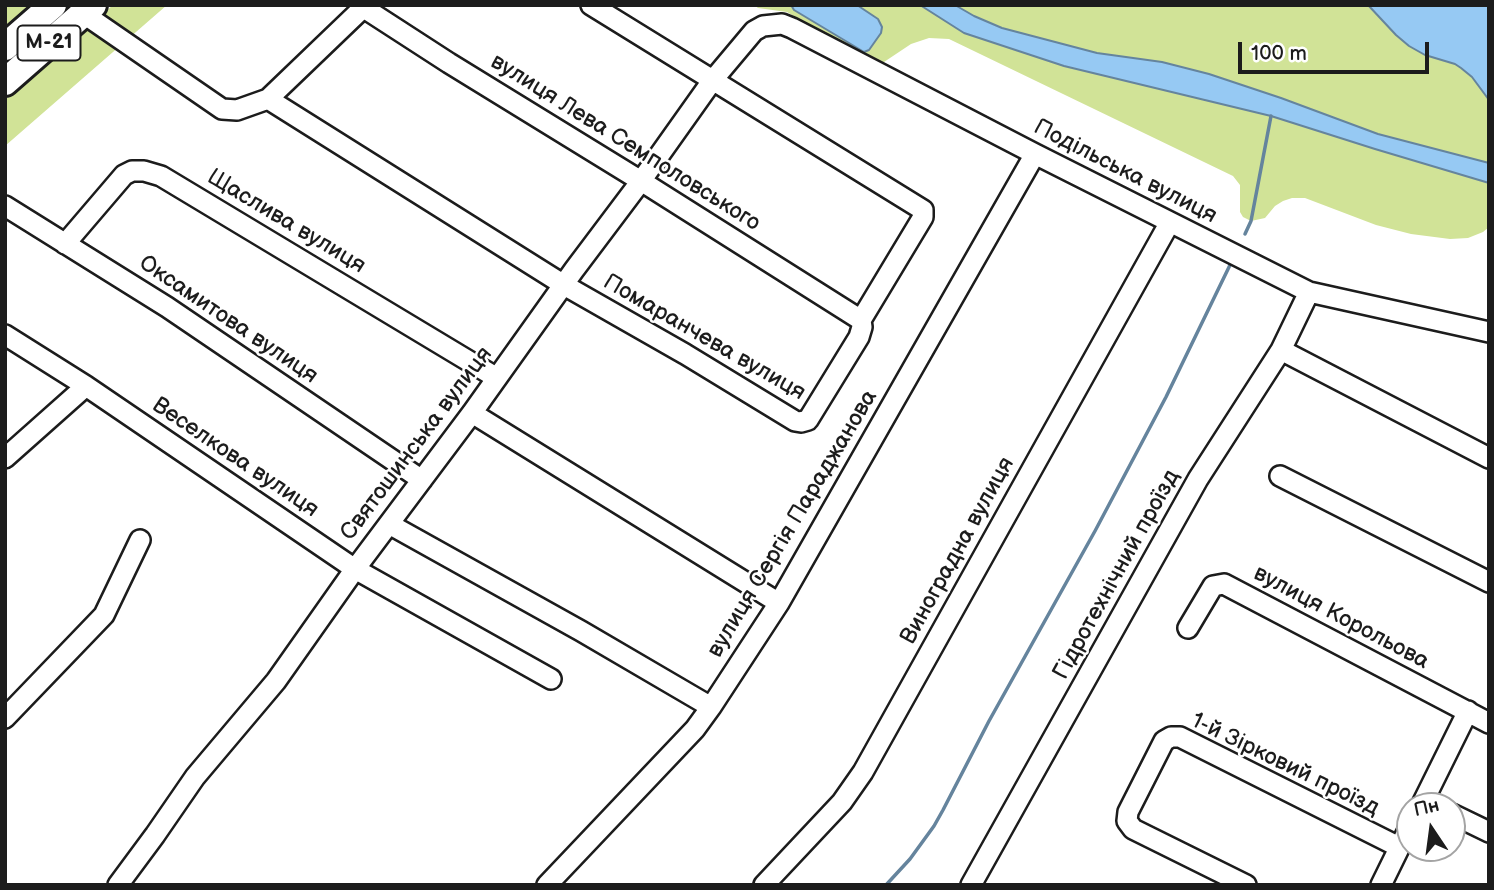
<!DOCTYPE html>
<meta charset="utf-8">
<style>
body{margin:0}
#map{position:relative;width:1494px;height:890px;overflow:hidden;background:#fff;font-family:"Balsamiq Sans",sans-serif}
canvas{display:block}
.frame{position:absolute;inset:0;border:7px solid #1c1c1c;pointer-events:none}
.north{position:absolute;left:1396px;top:792px;width:70px;height:70px;box-sizing:border-box;background:#fff;border:2px solid #a4a4a4;border-radius:50%;rotate:347deg;font-size:19px;font-weight:700;line-height:28px;text-align:center;color:#1c1c1c}
.north::after{content:'';display:block;margin:auto;width:24px;height:32px;background:#1c1c1c;clip-path:polygon(50% 0,100% 100%,50% 72%,0 100%)}
.scale{position:absolute;left:1238px;top:42px;width:191px;height:32px;box-sizing:border-box;border:4px solid #1c1c1c;border-top:0;padding-left:9px;font-size:21px;line-height:24px;white-space:nowrap;color:#1c1c1c;-webkit-text-stroke:5px #fff;paint-order:stroke}
</style>
<div id="map">
<canvas width="1494" height="890"></canvas>
<div class="frame"></div>
<div class="north">Пн</div>
<div class="scale">100 m</div>
</div>
<script>
const ctx = document.querySelector('canvas').getContext('2d');
ctx.lineJoin = 'round';
function paint(path, color) { ctx.fillStyle = color; ctx.fill(path, 'evenodd'); }
const toPath = rows => new Path2D(rows.map(r => 'M' + r).join(''));
function strokePath(path, color, width, dash) { ctx.strokeStyle = color; ctx.lineWidth = width; ctx.lineCap = dash ? 'butt' : 'round'; ctx.setLineDash(dash || []); ctx.stroke(path); }
function write(font, color, halo, rows, align = 'center') {
  ctx.font = font + ' "Balsamiq Sans",sans-serif'; ctx.lineWidth = 5; ctx.setLineDash([]); ctx.textBaseline = 'middle'; ctx.strokeStyle = halo; ctx.fillStyle = color; for (const [text, x, y, turn = 0] of rows) {
    ctx.save(); ctx.translate(x, y); ctx.rotate((+turn || 0) * Math.PI / 180); ctx.textAlign = isNaN(turn) ? turn : align; if (halo) ctx.strokeText(text, 0, 0); ctx.fillText(text, 0, 0); ctx.restore();
  }
}
paint(toPath([
 [5,5,35,5,5,31],
 [113,5,167,5,5,146,5,100],
 [754,5,920,5,964,33,1064,66,1271,116,1375,149,1489,183,1489,227,1483,232,1468,238,1450,239,1411,234,1376,225,1305,198,1292,198,1283,201,1275,206,1265,218,1251,221,1243,217,1240,212,1240,185,1233,176,949,39,929,38,911,44,878,66,787,12,758,8],
 [955,5,1368,5,1396,35,1409,46,1425,55,1455,64,1472,77,1489,100,1489,163,1378,134,1281,98,1209,74,1162,62,1097,53,1002,28,973,16]
]), '#d1e397');
const water = toPath([
 [791,5,857,5,878,19,882,27,881,33,869,50,864,52,794,10,791,5],
 [920,5,955,5,974,16,1002,28,1097,53,1162,62,1209,74,1281,98,1378,134,1489,163,1489,183,1375,149,1271,116,1064,66,964,33,920,5],
 [1368,5,1489,5,1489,100,1472,77,1461,68,1455,64,1425,55,1409,46,1396,35,1368,5]
]);
paint(water, '#96c9f3');
strokePath(water, '#65849d', 2);
strokePath(toPath([
 [1245,234,1251,221,1271,116],
 [886,885,910,859,934,826,943,810,989,721,1095,531,1166,397,1230,265]
]), '#65849d', 3.5);
const minor = toPath([
 [364,8,449,63,641,181,861,320],
 [84,14,222,109,237,110,268,99,366,5],
 [268,99,564,285,685,354,795,421,801,422,808,420,859,337,862,327,861,320,923,217,923,210,591,5],
 [5,206,167,307,422,480],
 [65,244,124,175,132,171,144,171,161,176,497,378],
 [5,335,86,386,355,569,551,679],
 [1281,350,1489,458],
 [472,413,779,603],
 [5,458,86,386],
 [1280,476,1489,582],
 [389,524,581,631,711,707],
 [1188,628,1213,586,1224,584,1489,723],
 [5,718,104,615,140,540],
 [1421,806,1468,711],
 [1452,814,1489,832],
 [118,885,155,835,195,777,276,681,355,569,472,413,574,270,641,181,712,81,754,31,763,26,782,24,792,28,1035,154,1309,292,1489,332],
 [547,885,695,729,711,707,779,603,1035,154],
 [764,885,842,802,863,772,1170,222],
 [971,885,1198,479,1281,350,1309,292],
 [1246,885,1133,829,1127,821,1128,812,1164,741,1171,737,1180,737,1399,847],
 [1381,885,1410,826]
]);
const highway = toPath([
 [5,47,53,5],
 [5,82,93,5]
]);
strokePath(minor, '#1c1c1c', 24);
strokePath(highway, '#1c1c1c', 32);
strokePath(minor, '#fff', 19);
strokePath(highway, '#fff', 26);
for (const [x, y, w] of [
 [49,43,63]
]) { const box = new Path2D(); box.roundRect(x - w / 2, y - 17.5, w, 35, 5); ctx.fillStyle = '#fff'; ctx.fill(box); strokePath(box, '#1c1c1c', 2); }
write('bold 21px', '#1c1c1c', null, [
 ["М-21",49,43]
]);
write('23px', '#1c1c1c', '#fff', [
 ["вулиця Лева Семполовського",625,143,32],
 ["Подільська вулиця",1125,172,27],
 ["Щаслива вулиця",286,222,31],
 ["Оксамитова вулиця",228,320,34],
 ["Помаранчева вулиця",704,338,30],
 ["Святошинська вулиця",417,444,-53],
 ["Веселкова вулиця",235,458,34],
 ["вулиця Сергія Параджанова",793,524,-59],
 ["Виноградна вулиця",958,551,-61],
 ["Гідротехнічний проїзд",1117,575,-61],
 ["вулиця Корольова",1341,618,28],
 ["1-й Зірковий проїзд",1285,765,26]
]);
</script>
